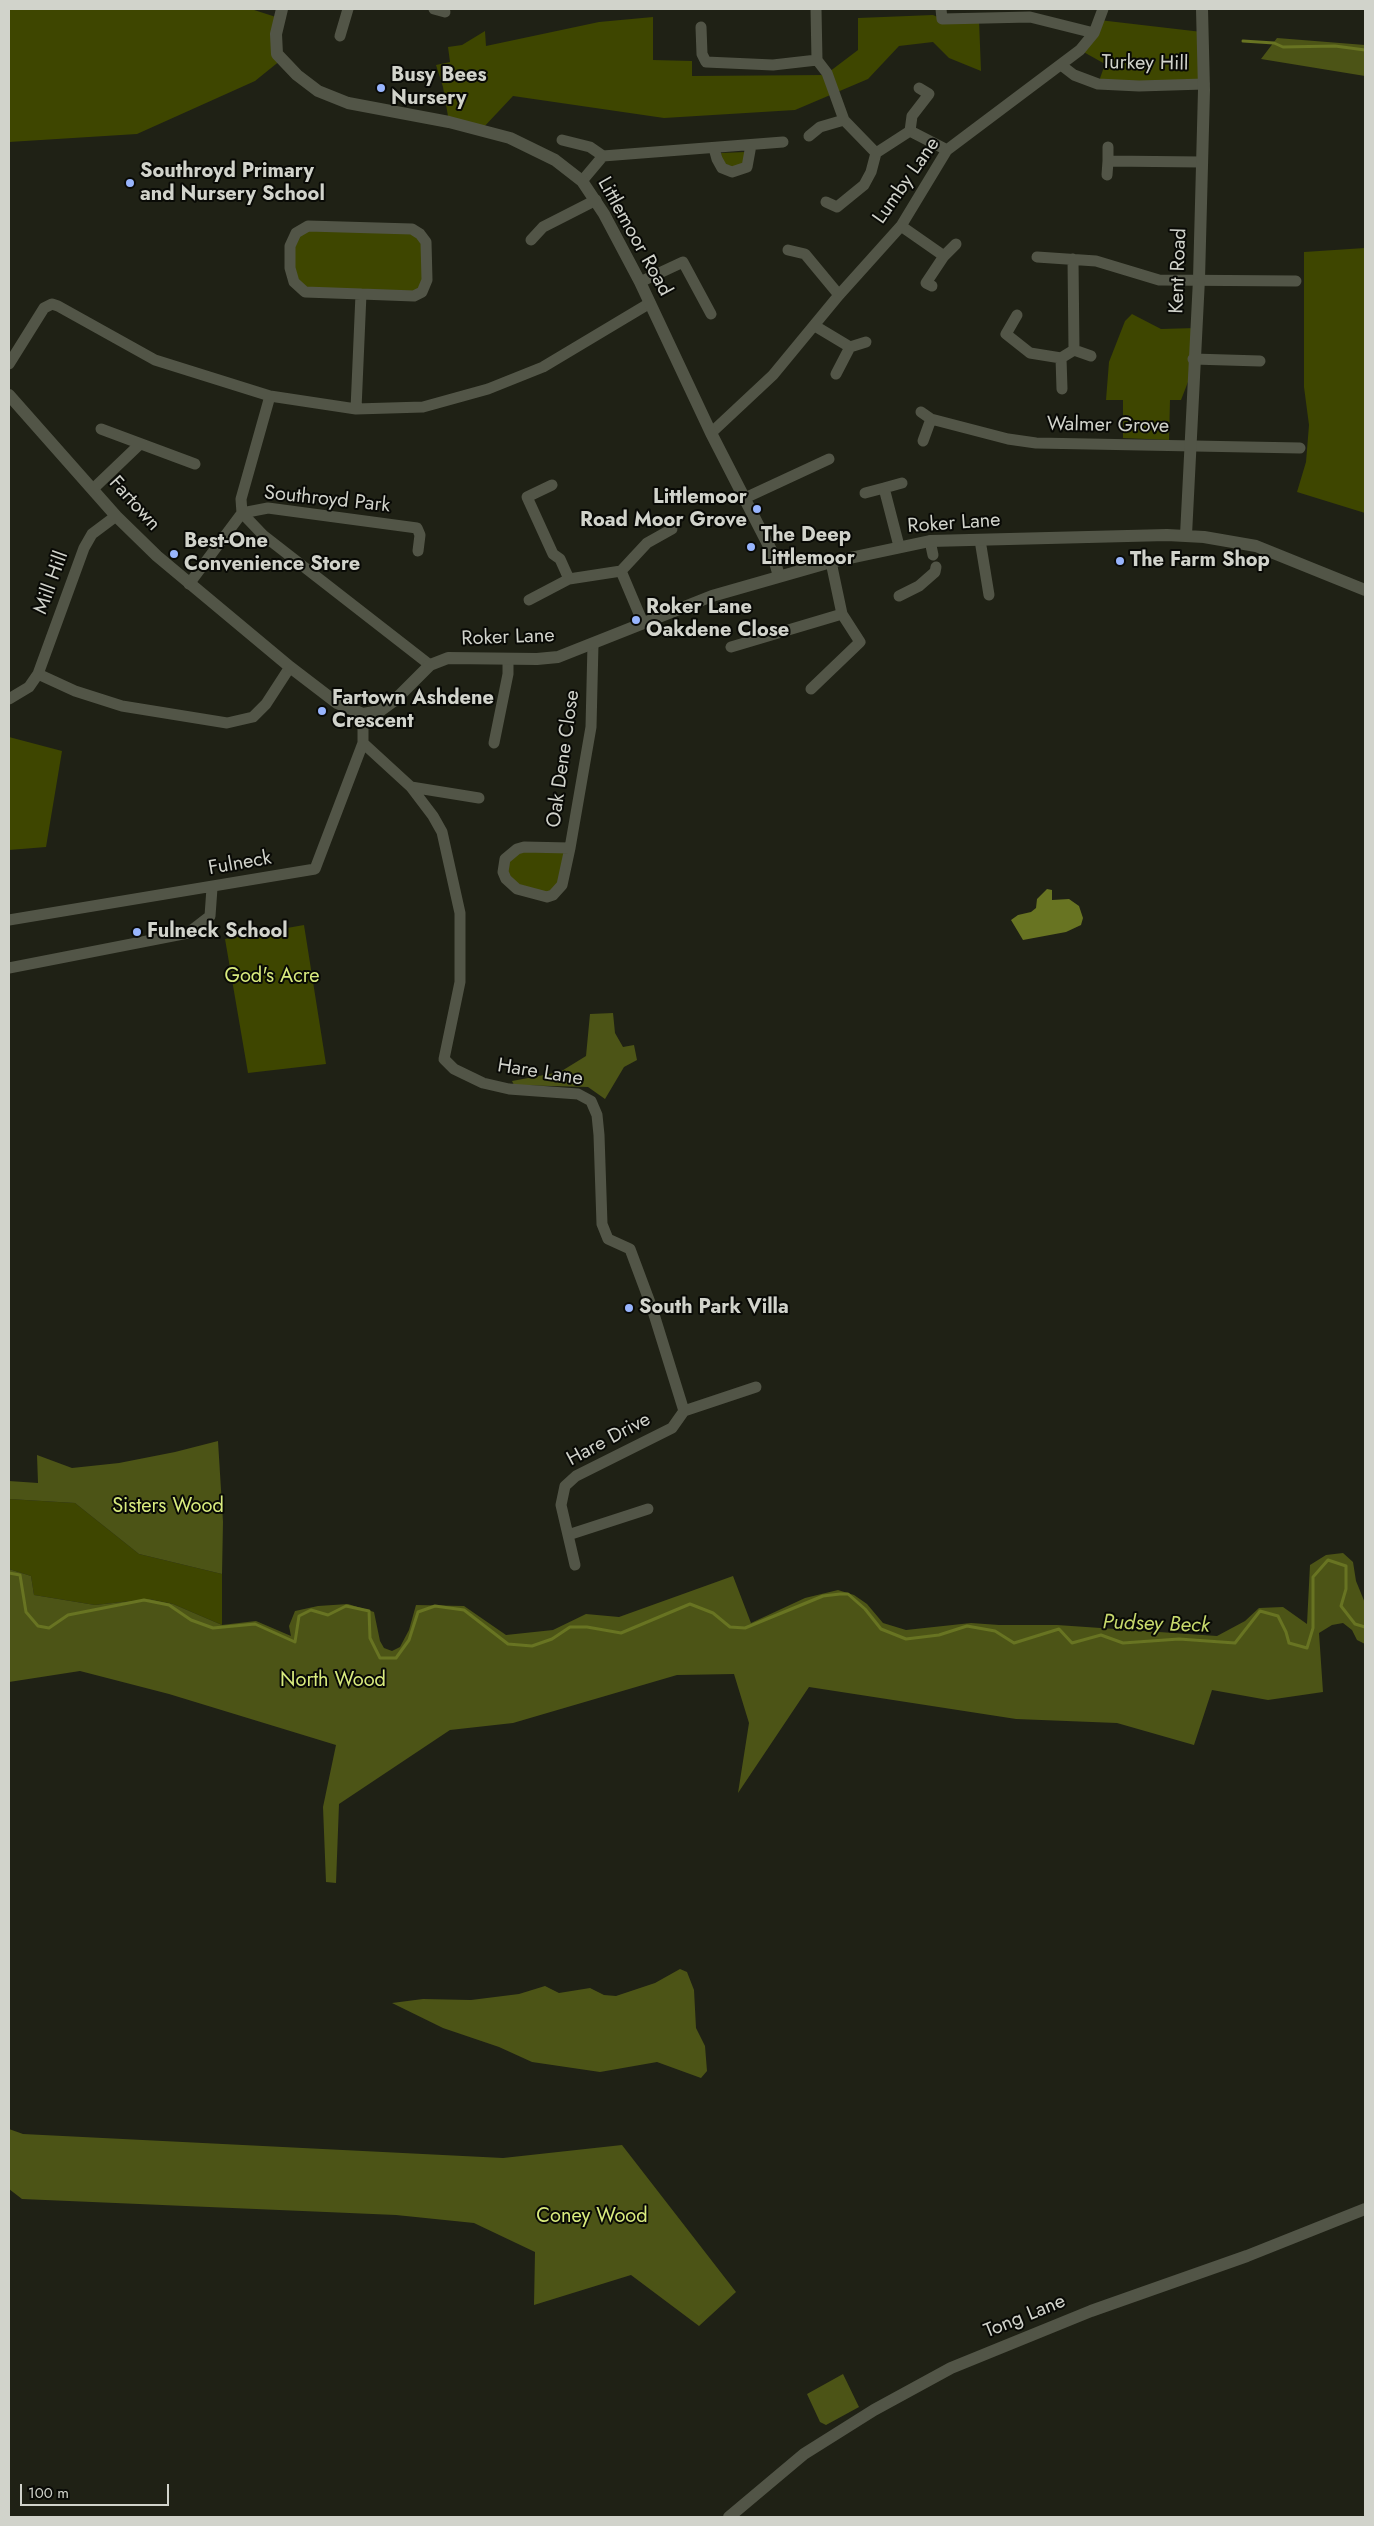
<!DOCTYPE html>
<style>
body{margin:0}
#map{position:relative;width:1374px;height:2526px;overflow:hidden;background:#1f2115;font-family:Jost,sans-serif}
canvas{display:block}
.frame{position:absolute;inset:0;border:10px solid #d1d3cb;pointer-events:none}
.scale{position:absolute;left:20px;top:2484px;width:149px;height:22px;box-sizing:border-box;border:2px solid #d1d3cb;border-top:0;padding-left:6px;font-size:15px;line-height:18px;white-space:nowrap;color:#d1d3cb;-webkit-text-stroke:4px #090a06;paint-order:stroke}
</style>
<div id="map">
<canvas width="1374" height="2526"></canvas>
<div class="frame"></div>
<div class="scale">100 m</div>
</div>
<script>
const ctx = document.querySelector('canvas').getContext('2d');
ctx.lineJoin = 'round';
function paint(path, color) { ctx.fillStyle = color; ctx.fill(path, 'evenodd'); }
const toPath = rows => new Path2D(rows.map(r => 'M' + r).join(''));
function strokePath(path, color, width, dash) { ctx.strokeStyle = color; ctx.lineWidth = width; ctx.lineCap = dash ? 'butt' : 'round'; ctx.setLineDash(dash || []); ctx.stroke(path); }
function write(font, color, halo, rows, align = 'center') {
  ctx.font = font + ' Jost,sans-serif'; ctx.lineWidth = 4; ctx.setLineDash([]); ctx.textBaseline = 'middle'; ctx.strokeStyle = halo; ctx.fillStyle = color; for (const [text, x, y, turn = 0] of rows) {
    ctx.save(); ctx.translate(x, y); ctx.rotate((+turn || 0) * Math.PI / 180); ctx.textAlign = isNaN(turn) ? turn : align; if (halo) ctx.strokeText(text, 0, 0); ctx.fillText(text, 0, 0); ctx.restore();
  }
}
paint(toPath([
 [9,9,251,9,279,18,281,60,255,81,137,134,9,142],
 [933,15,942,19,979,20,981,71,949,58,933,42,899,46,868,79,795,110,664,118,513,96,482,129,449,122,443,87,436,65,450,62,448,47,462,45,485,31,486,46,599,22,653,17,653,60,692,61,692,76,825,75,858,50,858,18],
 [1099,20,1202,32,1204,84,1098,84,1105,64,1080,50],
 [745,152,743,163,733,167,723,163,721,153],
 [308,226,412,229,426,242,422,292,305,292,290,268,296,233],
 [1365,248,1365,513,1297,492,1306,462,1309,425,1304,387,1304,252],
 [1132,314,1161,329,1196,328,1193,369,1181,400,1170,400,1169,440,1123,438,1123,400,1106,400,1109,362,1125,321],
 [9,737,62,751,46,847,9,850],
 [570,848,553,895,517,889,503,866,510,853],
 [304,925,326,1064,248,1073,225,939],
 [9,1499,75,1503,139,1554,222,1574,222,1625,173,1604,149,1599,95,1605,34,1595,31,1576,9,1569]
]), '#3e4600');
paint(toPath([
 [1277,38,1365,45,1365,76,1261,59],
 [613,1013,615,1033,623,1047,634,1045,637,1060,624,1067,605,1099,588,1087,514,1085,512,1081,560,1072,586,1056,590,1014],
 [218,1441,223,1522,222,1574,139,1554,75,1503,9,1499,9,1481,38,1483,37,1455,72,1468,119,1463,175,1452],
 [1343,1553,1353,1562,1356,1581,1365,1603,1365,1644,1357,1640,1352,1630,1343,1623,1332,1625,1319,1633,1323,1692,1268,1700,1212,1690,1194,1745,1117,1723,1016,1719,809,1687,738,1793,749,1723,734,1674,677,1675,513,1723,450,1730,339,1804,336,1883,326,1882,323,1807,336,1745,169,1694,80,1671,9,1682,9,1569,31,1576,34,1595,95,1605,149,1599,173,1604,222,1625,256,1621,291,1636,289,1626,295,1611,318,1606,348,1604,374,1612,380,1641,384,1648,392,1651,400,1647,409,1630,416,1605,464,1606,506,1635,553,1630,586,1614,619,1617,733,1576,751,1623,805,1598,838,1590,854,1595,867,1604,883,1623,906,1630,971,1623,999,1625,1057,1625,1217,1636,1245,1621,1259,1608,1283,1607,1307,1624,1310,1565,1326,1555],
 [680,1969,687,1972,694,1990,696,2028,705,2046,707,2071,701,2078,657,2062,600,2072,532,2062,499,2047,443,2028,392,2003,423,1999,471,2000,519,1994,545,1986,559,1993,590,1988,604,1995,616,1996,655,1983],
 [9,2129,23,2134,503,2158,622,2145,736,2292,699,2326,631,2275,534,2305,535,2252,474,2223,396,2215,22,2199,9,2189],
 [843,2374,859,2407,826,2425,820,2422,807,2394]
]), '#4c5416');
paint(toPath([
 [1047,889,1052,890,1052,900,1069,899,1079,906,1083,918,1081,925,1066,932,1023,940,1011,920,1018,915,1031,912,1036,908,1037,899]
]), '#687422');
strokePath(toPath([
 [1243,41,1274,43,1283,47,1335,46,1365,50],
 [9,1573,20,1575,26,1612,38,1626,49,1628,68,1615,144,1600,169,1605,191,1620,213,1628,255,1624,295,1642,299,1616,311,1610,328,1615,346,1606,369,1611,370,1638,380,1658,396,1658,409,1640,418,1612,435,1606,464,1610,508,1644,532,1646,552,1639,570,1627,587,1627,621,1633,690,1604,713,1613,730,1627,745,1628,823,1596,840,1594,848,1594,865,1609,881,1629,906,1639,939,1635,967,1626,995,1631,1014,1643,1059,1629,1072,1643,1101,1635,1123,1643,1179,1639,1235,1643,1260,1611,1278,1616,1286,1632,1289,1643,1307,1648,1313,1628,1313,1577,1328,1560,1346,1566,1346,1589,1341,1606,1355,1624,1365,1627]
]), '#687422', 3);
strokePath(toPath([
 [434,9,445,12],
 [816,9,817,60,827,73,844,120,876,153],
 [941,9,942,19,1030,17,1094,33],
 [701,27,702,54,706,62,773,65,817,60],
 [340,36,348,9],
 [1061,65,1074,75,1098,84,1139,86,1204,84],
 [910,131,912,116,929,94,919,88],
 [809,136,820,127,844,120],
 [562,140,590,147,603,156],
 [1108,147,1108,161,1201,162],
 [714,148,717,159,722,168,732,172,747,167,751,145],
 [1107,175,1108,161],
 [582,181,603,156,783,142],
 [826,202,837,207,864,185,871,172,876,153,910,131,947,150],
 [901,226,944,256,926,283,932,286],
 [531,240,543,227,596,200],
 [788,250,805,254,839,295],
 [944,256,956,244],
 [1037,257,1096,261,1159,280,1296,281],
 [640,282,683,262,711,314],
 [1017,315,1006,334,1030,353,1061,358,1074,350,1073,259],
 [815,326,850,347,836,374],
 [850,347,866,342],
 [1074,350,1091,356],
 [1061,358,1062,389],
 [1193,359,1260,361],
 [9,364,44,308,52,304,58,306,155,360,270,396,356,409,423,407,488,389,543,367,650,303],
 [356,409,361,294,305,292,294,282,290,268,290,246,296,233,308,226,412,229,420,234,426,242,427,280,422,292,414,296,361,294],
 [921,412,931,419,1008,439,1036,443,1300,448],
 [101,429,195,464],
 [711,433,773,375,839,295,901,226,947,150,1080,50,1094,33,1103,9],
 [923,441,931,419],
 [552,485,527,497,553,554,560,559,569,579],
 [94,488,140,444],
 [884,488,902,483],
 [865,493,884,488,899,546],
 [745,498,829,459],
 [242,513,263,535,430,665],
 [242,513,268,508,417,528,420,535,418,551],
 [242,513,241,499,270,396],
 [980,540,989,595],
 [930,541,933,555],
 [621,571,643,623],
 [189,584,242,513],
 [899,596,919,586,935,572,936,567],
 [529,600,569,579,621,571,647,543,672,529],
 [731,647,842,614],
 [38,674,75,691,122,706,227,723,253,717,266,704,290,667],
 [811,689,860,642,842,614,831,562],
 [9,699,29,687,38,674,84,548,92,534,116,516],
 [363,743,411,787,433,816,442,832,460,913,460,982,444,1059,454,1069,483,1083,509,1089,578,1094,591,1101,597,1115,599,1135,602,1224,608,1239,630,1249,652,1308,684,1411],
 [494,743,508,674,508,659],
 [411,787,479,798],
 [570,848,524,847,517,849,505,859,503,872,506,879,517,889,547,897,553,895,562,885,570,848,591,727,593,644],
 [9,920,315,869,363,743,363,714],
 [9,968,188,933,210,916,212,888],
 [684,1411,756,1387],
 [568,1535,648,1509],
 [575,1565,561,1505,565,1486,576,1476,672,1428,684,1411]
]), '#525547', 11);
strokePath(toPath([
 [282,9,276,34,277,54,297,75,318,91,348,103,449,122,510,138,555,160,582,181,604,214,640,282,711,433,772,552,779,576],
 [9,395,116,516,157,556,290,667,337,703,363,714,380,711,395,700,430,665,448,658,537,659,558,657,712,596,831,562,930,541,1167,535,1204,537,1256,546,1365,590],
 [1186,535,1199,279,1204,90,1202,9],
 [729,2517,804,2454,874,2410,951,2368,1091,2311,1247,2256,1365,2209]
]), '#525547', 12);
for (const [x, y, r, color] of [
 [381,88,5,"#98b5fd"],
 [130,183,5,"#98b5fd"],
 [757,509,5,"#98b5fd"],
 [751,547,5,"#98b5fd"],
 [174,554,5,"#98b5fd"],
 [1120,561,5,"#98b5fd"],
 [636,620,5,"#98b5fd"],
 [322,711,5,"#98b5fd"],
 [137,932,5,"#98b5fd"],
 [629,1308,5,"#98b5fd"]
]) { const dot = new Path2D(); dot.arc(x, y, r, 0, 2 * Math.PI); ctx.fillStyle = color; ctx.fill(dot); strokePath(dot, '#090a06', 2); }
write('20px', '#d1d3cb', '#090a06', [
 ["Turkey Hill",1145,64,1],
 ["Lumby Lane",907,181,-55],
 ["Littlemoor Road",634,237,61],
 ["Kent Road",1179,271,-88],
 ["Walmer Grove",1108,426,1],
 ["Southroyd Park",327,500,6],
 ["Fartown",134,504,48],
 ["Roker Lane",954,524,-4],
 ["Mill Hill",52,583,-70],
 ["Roker Lane",508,638,-2],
 ["Oak Dene Close",564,759,-82],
 ["Fulneck",240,864,-10],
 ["Hare Lane",540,1073,9],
 ["Hare Drive",609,1440,-28],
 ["Tong Lane",1025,2317,-22]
]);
write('bold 20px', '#d1d3cb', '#090a06', [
 ["Busy Bees",391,76],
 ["Nursery",391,99],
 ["Southroyd Primary",140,172],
 ["and Nursery School",140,195],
 ["Littlemoor",747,498,"right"],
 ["Road Moor Grove",747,521,"right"],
 ["The Deep",761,536],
 ["Littlemoor",761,559],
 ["Best-One",184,542],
 ["Convenience Store",184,565],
 ["The Farm Shop",1130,561],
 ["Roker Lane",646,608],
 ["Oakdene Close",646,631],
 ["Fartown Ashdene",332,699],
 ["Crescent",332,722],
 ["Fulneck School",147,932],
 ["South Park Villa",639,1308]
], 'left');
write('20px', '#d9eb7e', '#090a06', [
 ["God's Acre",272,977],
 ["Sisters Wood",168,1507],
 ["North Wood",333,1681],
 ["Coney Wood",592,2217]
]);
write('italic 21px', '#c7d96c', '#090a06', [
 ["Pudsey Beck",1156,1625,2]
]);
</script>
